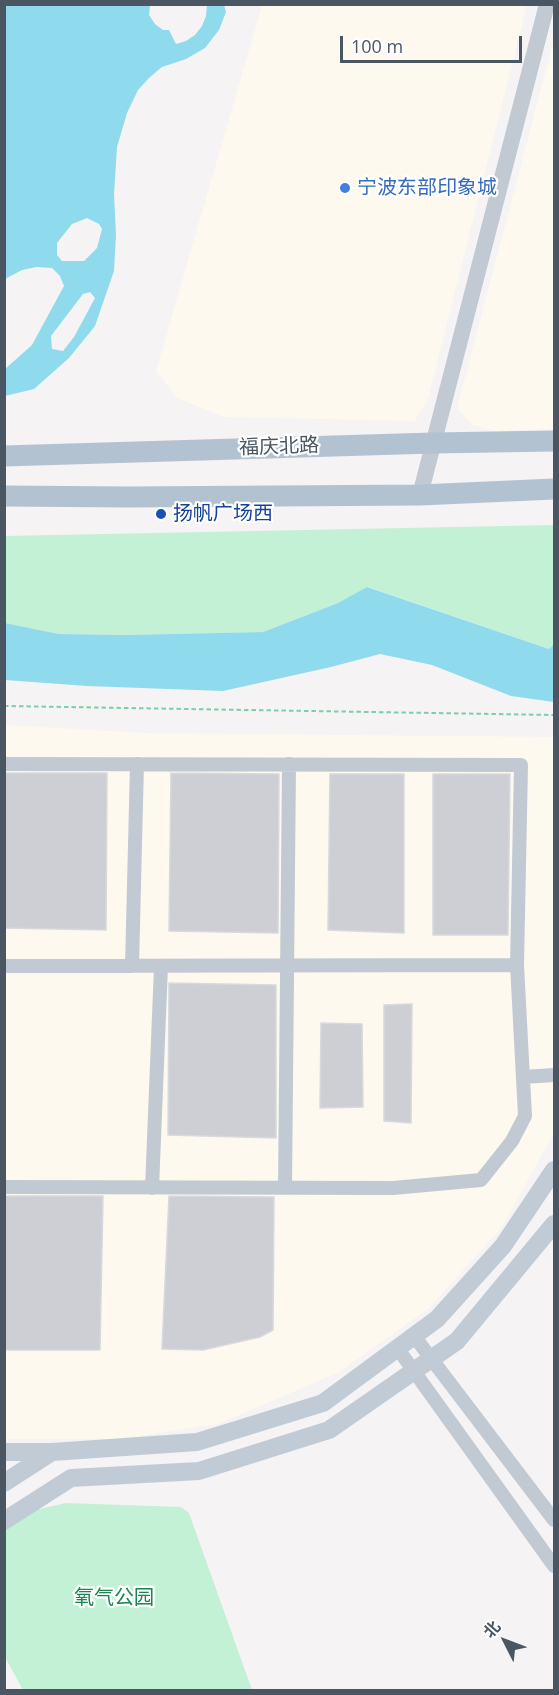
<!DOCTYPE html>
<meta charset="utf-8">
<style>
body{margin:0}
#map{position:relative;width:559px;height:1695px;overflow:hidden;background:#f5f3f3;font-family:"Open Sans","Noto Sans SC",sans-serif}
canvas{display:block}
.frame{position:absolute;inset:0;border:6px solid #4a5661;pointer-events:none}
.north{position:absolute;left:475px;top:1611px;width:60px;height:60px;-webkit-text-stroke:4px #fff;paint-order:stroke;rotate:312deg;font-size:16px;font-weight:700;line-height:24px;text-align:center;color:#4a5661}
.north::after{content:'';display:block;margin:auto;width:21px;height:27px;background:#4a5661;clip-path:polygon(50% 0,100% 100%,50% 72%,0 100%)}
.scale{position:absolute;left:340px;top:36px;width:182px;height:27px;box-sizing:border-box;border:3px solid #4a5661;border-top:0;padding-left:8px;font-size:18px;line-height:21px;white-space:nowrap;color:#4a5661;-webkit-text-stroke:4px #fff;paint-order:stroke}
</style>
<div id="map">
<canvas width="559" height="1695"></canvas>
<div class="frame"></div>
<div class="north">北</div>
<div class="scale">100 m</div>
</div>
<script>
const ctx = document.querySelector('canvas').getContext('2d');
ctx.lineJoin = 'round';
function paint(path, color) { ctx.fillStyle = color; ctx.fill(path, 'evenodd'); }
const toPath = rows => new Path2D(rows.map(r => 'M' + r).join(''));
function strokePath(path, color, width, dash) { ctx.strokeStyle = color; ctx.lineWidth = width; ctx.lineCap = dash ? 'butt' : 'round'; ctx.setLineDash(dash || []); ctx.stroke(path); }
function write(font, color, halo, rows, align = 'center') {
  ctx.font = font + ' "Open Sans","Noto Sans SC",sans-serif'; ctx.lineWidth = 4.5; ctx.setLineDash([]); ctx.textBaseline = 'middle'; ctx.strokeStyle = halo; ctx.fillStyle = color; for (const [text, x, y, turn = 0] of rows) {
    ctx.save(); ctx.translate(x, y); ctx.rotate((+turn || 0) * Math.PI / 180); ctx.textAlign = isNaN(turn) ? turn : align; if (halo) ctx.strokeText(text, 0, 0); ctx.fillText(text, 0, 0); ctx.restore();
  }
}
paint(toPath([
 [262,5,527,5,428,399,414,421,224,417,177,398,156,371],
 [554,39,554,429,495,431,473,425,457,408],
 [4,725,146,733,554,737,554,1133,502,1227,428,1309,339,1372,218,1424,118,1439,5,1439]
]), '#fdf9ef');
paint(toPath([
 [554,525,554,644,549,649,368,587,338,603,263,632,126,635,59,634,5,623,4,536],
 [66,1503,181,1507,189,1513,252,1690,23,1690,5,1657,4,1517]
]), '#c3f1d5');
paint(toPath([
 [5,4,150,5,149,15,155,24,163,30,169,30,176,44,186,41,195,35,202,26,206,16,207,5,224,5,226,12,219,30,205,48,186,59,162,67,149,78,138,90,127,113,117,147,114,194,116,235,114,271,95,326,69,358,34,389,5,396,5,369,32,345,64,286,60,276,52,268,36,267,22,270,5,279],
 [87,218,99,224,102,229,97,248,84,261,62,261,57,255,57,243,72,224],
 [90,292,95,298,74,337,63,351,52,349,51,336,83,294],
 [367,587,549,649,554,644,554,702,511,696,432,665,380,654,331,667,223,691,87,686,5,680,5,623,59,634,126,635,263,632,338,603]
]), '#90daee');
const building = toPath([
 [4,773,107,773,106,930,4,928,4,773],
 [171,773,279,774,278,933,169,931,171,773],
 [330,774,404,774,404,933,328,930,330,774],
 [433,774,510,774,508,935,433,935,433,774],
 [169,983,276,985,276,1138,168,1135,169,983],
 [412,1004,411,1123,384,1121,384,1005,412,1004],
 [321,1023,362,1024,363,1107,320,1108,321,1023],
 [4,1196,103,1196,100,1350,4,1350,4,1196],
 [169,1196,274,1197,273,1330,260,1337,203,1350,162,1349,169,1196]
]);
paint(building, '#cdcfd5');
strokePath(building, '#d7d9de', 1.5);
strokePath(toPath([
 [4,706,554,715]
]), '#7ad0a6', 2, [4.5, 3]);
strokePath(toPath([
 [4,764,521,765,517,965,525,1116,512,1141,481,1180,393,1188,4,1187],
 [4,966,517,965],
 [132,966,137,764],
 [523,1077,554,1075],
 [152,1188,161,966],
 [285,1188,289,764],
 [414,1336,554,1520],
 [398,1349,554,1566]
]), '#c1cad2', 14);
strokePath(toPath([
 [420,495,547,4]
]), '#c1cad2', 16);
strokePath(toPath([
 [4,1452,52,1452,197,1442,323,1403,437,1319,503,1246,554,1170],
 [4,1483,52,1452],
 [4,1521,71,1478,199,1471,329,1430,457,1341,554,1224]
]), '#c1cbd6', 18);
strokePath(toPath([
 [4,456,433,443,554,441],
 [4,496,128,497,420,495,554,489]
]), '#b3c2d1', 21);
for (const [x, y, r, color] of [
 [345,188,6,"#3f7fe0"],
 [161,514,6,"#1a4fb4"]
]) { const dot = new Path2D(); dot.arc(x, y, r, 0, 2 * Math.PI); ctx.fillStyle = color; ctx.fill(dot); strokePath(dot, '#fff', 2); }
write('20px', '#366cbe', '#fff', [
 ["宁波东部印象城",357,188]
], 'left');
write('20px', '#4a5661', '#fff', [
 ["福庆北路",279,447,-2]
]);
write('20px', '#164399', '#fff', [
 ["扬帆广场西",173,514]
], 'left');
write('20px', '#17864f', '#fff', [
 ["氧气公园",114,1598]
]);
</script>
